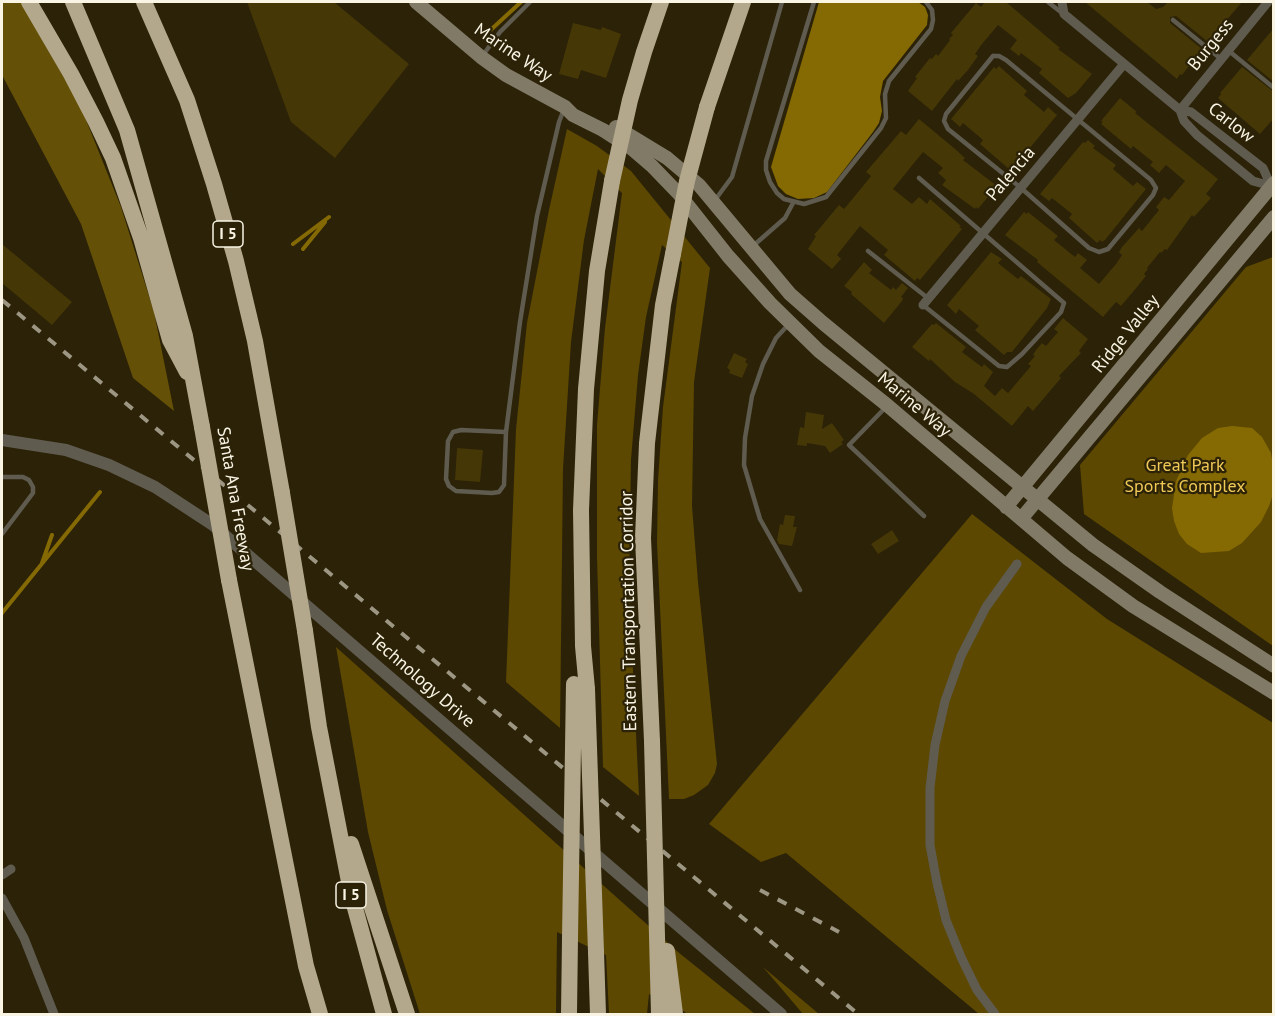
<!DOCTYPE html>
<style>
body{margin:0}
#map{position:relative;width:1275px;height:1016px;overflow:hidden;background:#2b2208;font-family:"PT Sans",sans-serif}
canvas{display:block}
.frame{position:absolute;inset:0;border:3px solid #f9f4e4;pointer-events:none}
</style>
<div id="map">
<canvas width="1275" height="1016"></canvas>
<div class="frame"></div>
</div>
<script>
const ctx = document.querySelector('canvas').getContext('2d');
ctx.lineJoin = 'round';
function paint(path, color) { ctx.fillStyle = color; ctx.fill(path, 'evenodd'); }
const toPath = rows => new Path2D(rows.map(r => 'M' + r).join(''));
function strokePath(path, color, width, dash) { ctx.strokeStyle = color; ctx.lineWidth = width; ctx.lineCap = dash ? 'butt' : 'round'; ctx.setLineDash(dash || []); ctx.stroke(path); }
function write(font, color, halo, rows, align = 'center') {
  ctx.font = font + ' "PT Sans",sans-serif'; ctx.lineWidth = 4.5; ctx.setLineDash([]); ctx.textBaseline = 'middle'; ctx.strokeStyle = halo; ctx.fillStyle = color; for (const [text, x, y, turn = 0] of rows) {
    ctx.save(); ctx.translate(x, y); ctx.rotate((+turn || 0) * Math.PI / 180); ctx.textAlign = isNaN(turn) ? turn : align; if (halo) ctx.strokeText(text, 0, 0); ctx.fillText(text, 0, 0); ctx.restore();
  }
}
paint(toPath([
 [567,129,597,146,631,171,710,268,694,382,692,506,698,582,717,764,715,773,708,785,694,795,684,799,669,799,657,543,658,480,663,407,682,262,662,245,646,317,638,375,631,460,629,586,639,796,603,767,597,557,597,425,605,328,622,193,598,169,584,240,571,342,563,469,560,728,506,682,516,429,527,323,549,210],
 [1273,257,1273,646,1084,514,1080,465,1246,267],
 [972,514,1107,619,1273,723,1273,1014,979,1014,786,853,761,862,709,824],
 [336,647,678,952,755,1014,686,1014,685,1012,649,994,647,1014,609,1014,606,955,557,932,556,1014,420,1014,387,910,368,832],
 [763,967,819,1014,803,1014]
]), '#5c4800');
paint(toPath([
 [2,2,21,2,80,105,121,207,154,312,174,411,133,378,81,224,2,75]
]), '#645006');
paint(toPath([
 [819,2,918,2,925,7,928,15,927,25,883,81,880,97,882,111,879,123,873,132,827,192,814,198,798,199,786,194,778,186,771,167],
 [1232,426,1252,428,1262,437,1271,453,1273,467,1273,494,1269,506,1261,522,1242,543,1229,551,1201,553,1187,544,1179,534,1174,521,1172,508,1176,481,1188,455,1202,438,1218,428]
]), '#856a03');
strokePath(toPath([
 [483,37,521,2],
 [293,244,329,217],
 [303,249,325,222],
 [42,563,52,535],
 [2,613,100,492]
]), '#856a03', 4);
paint(toPath([
 [247,2,334,2,409,64,335,158,291,122],
 [985,2,1006,2,1060,48,1058,49,1092,74,1076,93,1068,98,1039,73,1042,69,1021,53,1019,56,1010,49,1017,40,998,25,982,44,975,54,978,56,968,70,958,81,957,79,932,111,908,91,917,78,915,77,930,58,932,59,936,54,938,56,950,40,949,39,953,35,951,33,976,3,981,7],
 [1085,2,1147,2,1156,9,1163,7,1168,2,1242,2,1208,42,1176,16,1170,17,1170,23,1202,49,1182,75,1180,74,1177,79],
 [573,23,601,30,602,27,621,34,606,78,581,70,578,79,559,74],
 [1274,28,1274,82,1247,60],
 [999,66,1027,91,1024,95,1044,112,1048,107,1057,115,1015,166,1011,166,1009,169,980,144,983,140,963,123,960,127,951,119,994,67,996,69],
 [1242,67,1274,92,1274,118,1260,134,1218,98,1221,94,1220,93],
 [1120,98,1137,112,1135,113,1218,179,1206,194,1211,198,1194,217,1192,215,1167,250,1165,249,1161,253,1160,252,1147,268,1148,269,1144,274,1146,276,1137,287,1121,306,1116,302,1103,317,1037,262,1038,260,1005,235,1024,212,1027,214,1028,212,1058,236,1054,240,1075,257,1078,253,1087,260,1080,268,1099,284,1116,264,1122,255,1119,252,1122,247,1139,228,1142,231,1159,210,1156,207,1164,197,1169,200,1185,181,1166,165,1159,173,1150,165,1153,162,1133,146,1131,149,1101,124,1103,122,1101,121],
 [919,119,954,148,965,158,963,160,997,186,978,209,976,207,975,209,942,185,946,180,938,173,943,168,923,152,893,189,912,204,919,197,927,204,930,199,961,226,959,227,962,229,920,280,917,278,915,281,884,255,888,250,860,226,837,255,841,259,832,269,808,249,816,236,814,235,839,205,844,209,859,191,871,176,866,172,901,131,906,135],
 [1088,140,1095,146,1093,148,1116,165,1113,169,1133,186,1137,182,1146,189,1105,240,1102,242,1100,240,1097,243,1069,218,1072,214,1052,198,1049,201,1040,194,1083,142,1085,143],
 [2,244,72,302,52,325,2,283],
 [991,252,1002,259,998,263,1018,279,1021,276,1051,299,1047,308,1012,352,1007,352,1004,355,975,330,979,326,959,309,956,314,947,305],
 [864,262,872,270,869,273,891,290,893,287,896,290,902,283,908,288,901,297,903,298,902,301,884,323,851,294,852,292,844,286],
 [1063,318,1088,339,1079,351,1081,353,1059,376,1061,378,1033,411,1028,406,1012,426,974,394,955,382,930,359,929,361,912,347,932,324,934,325,936,323,966,347,962,352,982,367,984,364,993,372,984,386,995,396,1002,388,1008,393,1031,366,1028,364,1035,356,1033,355,1036,350,1042,343,1046,346,1058,332,1054,329],
 [734,353,747,359,745,362,748,364,742,378,729,373,730,370,727,368],
 [806,412,824,415,822,429,832,423,844,440,841,442,843,444,830,453,825,446,807,443,807,446,797,445,800,427,804,428],
 [457,448,483,450,480,482,455,480],
 [785,515,795,516,793,527,797,527,792,546,779,544,777,540,780,524,783,525],
 [892,530,899,541,878,554,871,544]
]), '#453706');
strokePath(toPath([
 [814,2,766,161,766,170,770,182,777,193,784,199,804,204,826,197,881,128,886,118,885,94,889,81,931,29,933,20,932,10,926,2],
 [1048,2,1062,13],
 [1173,20,1221,59],
 [1229,51,1274,88],
 [483,55,500,32,530,2],
 [993,56,999,56,1006,60,1151,180,1156,188,1153,195,1108,249,1099,252,1089,248,1021,188,948,129,944,121,946,114,993,56],
 [919,178,1064,303,1061,312,1022,354,1007,367,999,366,923,305],
 [715,200,732,177,782,2],
 [753,246,785,218,793,203],
 [868,251,929,299],
 [788,325,776,338,763,364,752,396,745,438,744,465,760,519,800,590],
 [886,407,849,445,924,516],
 [506,432,461,430,453,432,448,441,446,479,449,486,456,491,492,493,499,492,504,485,506,432,520,322,537,216,559,122,564,109],
 [2,477,23,477,29,480,33,487,33,493,2,534]
]), '#5f5b4f', 4.5);
strokePath(toPath([
 [1062,2,1064,14,1180,110,1184,121,1197,135,1253,181,1271,186],
 [1180,110,1268,2],
 [1180,110,1191,112,1263,168,1271,186],
 [923,305,1124,64],
 [2,875,11,869],
 [2,898,24,938,54,1014],
 [995,1014,977,990,961,957,946,920,937,883,930,845,930,788,935,745,945,701,961,656,986,607,1017,564]
]), '#5f5b4f', 9);
strokePath(toPath([
 [2,440,66,450,109,465,155,487,213,525,781,1014]
]), '#5f5b4f', 12);
strokePath(toPath([
 [416,2,481,57,506,75,565,107,573,115,603,130,631,148,652,166,679,194,728,256,770,303,819,351,887,405,1067,558,1133,606,1274,693],
 [616,127,667,158,699,185,790,294,823,323,1093,545,1160,592,1274,666],
 [1006,507,1274,183],
 [1021,519,1274,217]
]), '#817a67', 14);
strokePath(toPath([
 [29,2,71,74,96,122,113,158,141,238,170,340,187,372],
 [73,2,127,130,185,336,202,427],
 [144,2,187,100,214,184,236,261,255,341,282,493],
 [707,107,743,2],
 [229,580,306,966,320,1014],
 [305,631,319,727,352,897,384,1014],
 [587,689,583,646,581,510,586,389,597,271,612,181],
 [652,741,643,538,647,443,663,305,673,254],
 [351,844,407,1014],
 [596,952,598,1014],
 [569,1014,570,938]
]), '#b3a88b', 16);
strokePath(toPath([
 [2,300,858,1014],
 [760,890,839,932]
]), '#9d9682', 4, [10, 10]);
strokePath(toPath([
 [612,181,630,100,644,52,661,2],
 [673,254,687,181,707,107],
 [202,427,229,580],
 [282,493,305,631],
 [587,689,596,952],
 [652,741,659,1014],
 [570,938,574,684],
 [667,951,675,1014]
]), '#b3a88b', 16);
for (const [x, y, w] of [
 [228,234,30],
 [351,895,30]
]) { const box = new Path2D(); box.roundRect(x - w / 2, y - 13, w, 26, 4.5); ctx.fillStyle = '#2b2208'; ctx.fill(box); strokePath(box, '#f9f4e4', 1.5); }
write('bold 16px', '#f9f4e4', null, [
 ["I 5",228,234],
 ["I 5",351,895]
]);
write('18px', '#f9f4e4', '#2b2208', [
 ["Burgess",1211,45,-51],
 ["Marine Way",513,53,34],
 ["Carlow",1231,123,38],
 ["Palencia",1011,174,-50],
 ["Ridge Valley",1126,334,-51],
 ["Marine Way",914,405,40],
 ["Santa Ana Freeway",235,499,80],
 ["Eastern Transportation Corridor",629,611,-91],
 ["Technology Drive",422,681,41]
]);
write('18px', '#f0ca57', '#2b2208', [
 ["Great Park",1185,466],
 ["Sports Complex",1185,487]
]);
</script>
